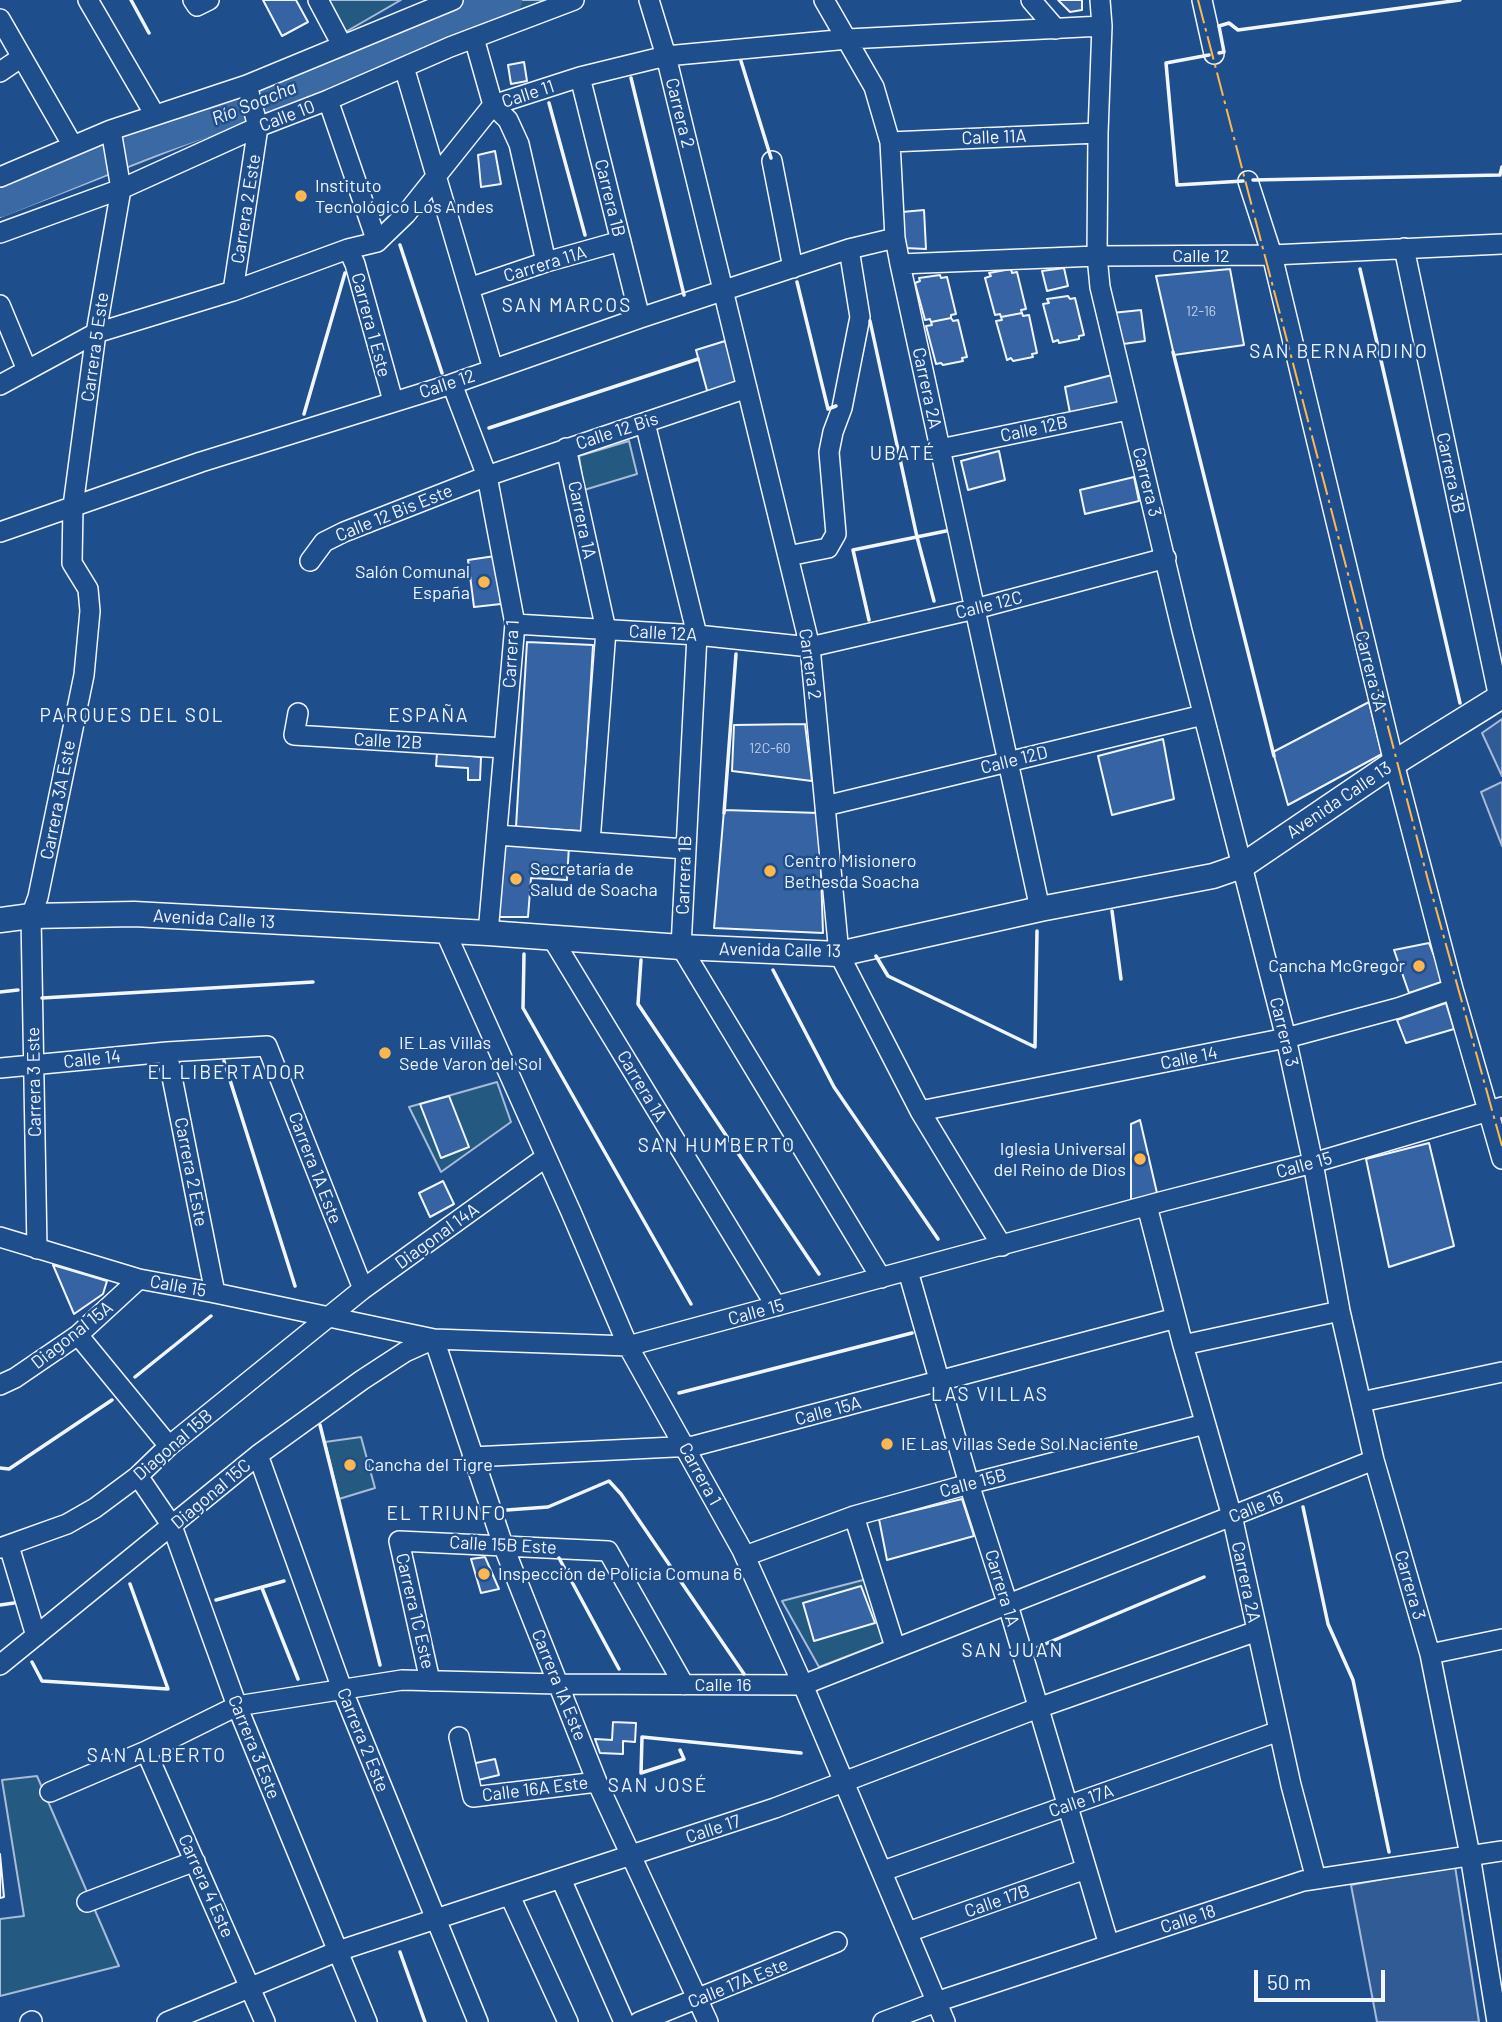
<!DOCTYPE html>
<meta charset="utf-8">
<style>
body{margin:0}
#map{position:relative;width:1502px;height:2022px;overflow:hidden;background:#1f4e8c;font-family:Barlow,sans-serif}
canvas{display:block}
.scale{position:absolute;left:1254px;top:1970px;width:131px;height:32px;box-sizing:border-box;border:4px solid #f2f6ff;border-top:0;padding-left:9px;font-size:21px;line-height:24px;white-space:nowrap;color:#f2f6ff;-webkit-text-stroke:5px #1f4e8c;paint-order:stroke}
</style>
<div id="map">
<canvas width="1502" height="2022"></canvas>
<div class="scale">50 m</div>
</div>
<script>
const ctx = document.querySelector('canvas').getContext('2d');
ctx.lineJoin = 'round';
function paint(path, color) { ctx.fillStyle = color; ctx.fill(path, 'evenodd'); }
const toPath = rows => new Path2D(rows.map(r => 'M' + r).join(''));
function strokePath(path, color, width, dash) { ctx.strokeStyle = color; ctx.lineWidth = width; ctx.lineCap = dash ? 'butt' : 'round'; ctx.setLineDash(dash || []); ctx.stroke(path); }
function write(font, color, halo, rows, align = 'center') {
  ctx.font = font + ' Barlow,sans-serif'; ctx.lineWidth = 5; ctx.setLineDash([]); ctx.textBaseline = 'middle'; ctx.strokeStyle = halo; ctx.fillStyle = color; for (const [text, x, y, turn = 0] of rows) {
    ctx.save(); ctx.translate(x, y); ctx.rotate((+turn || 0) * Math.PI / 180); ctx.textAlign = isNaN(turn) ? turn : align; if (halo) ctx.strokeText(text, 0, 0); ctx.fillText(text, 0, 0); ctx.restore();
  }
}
const green = toPath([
 [327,0,401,0,342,34,327,0],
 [475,0,547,0,256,117,0,217,0,187,111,141,475,0],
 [629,441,637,474,584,490,579,456,629,441],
 [497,1082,511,1122,441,1172,409,1107,497,1082],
 [361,1437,375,1488,339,1499,325,1442,361,1437],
 [867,1579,887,1641,819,1667,782,1601,867,1579],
 [37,1776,119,1966,0,1996,0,1919,24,1916,2,1780,37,1776]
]);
paint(green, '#245a82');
strokePath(green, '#a8bbd7', 2);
const parking = toPath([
 [1502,719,1502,776,1482,733,1502,719],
 [1502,782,1502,846,1481,792,1502,782],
 [1455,1866,1479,2022,1377,2022,1351,1885,1455,1866]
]);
paint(parking, '#305b95');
strokePath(parking, '#a8bbd7', 2);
strokePath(toPath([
 [0,201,139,144,257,103,425,31,506,0]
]), '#3b69a3', 32);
const building = toPath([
 [263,0,296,0,308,22,282,36,263,0],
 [1058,0,1082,0,1082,10,1070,12,1058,0],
 [524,62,527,81,511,84,508,65,524,62],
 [495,151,501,184,481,187,478,155,495,151],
 [924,210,926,249,905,248,902,212,924,210],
 [1064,268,1068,286,1047,291,1042,271,1064,268],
 [1011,269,1012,273,1017,272,1026,309,1021,310,1022,313,1001,317,1000,314,995,315,985,278,991,276,989,273,1011,269],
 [1230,269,1244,345,1174,355,1156,276,1230,269],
 [940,275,941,278,947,277,956,314,951,315,951,318,931,322,930,319,925,320,915,283,920,281,919,278,940,275],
 [1068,296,1070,299,1075,298,1084,335,1079,336,1079,339,1059,343,1058,340,1053,342,1043,304,1049,303,1047,299,1068,296],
 [1141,310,1145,341,1116,345,1112,313,1141,310],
 [1022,313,1023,316,1029,315,1037,353,1032,354,1033,357,1013,361,1011,358,1007,360,996,321,1002,320,1001,317,1022,313],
 [951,318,953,321,958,320,967,357,962,358,963,361,943,365,941,363,936,364,926,326,932,325,931,322,951,318],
 [725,341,738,385,708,394,696,350,725,341],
 [1112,375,1118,402,1070,413,1065,387,1112,375],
 [999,451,1005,480,968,490,961,461,999,451],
 [1134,477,1139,501,1085,514,1080,490,1134,477],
 [495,556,501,604,474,607,468,560,495,556],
 [527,642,593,645,582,831,516,827,527,642],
 [1369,702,1382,754,1288,805,1273,752,1369,702],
 [805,724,812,781,732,771,734,725,805,724],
 [1163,739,1174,799,1112,815,1098,756,1163,739],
 [437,753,481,757,480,780,468,780,468,768,436,766,437,753],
 [724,810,819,813,823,933,714,928,724,810],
 [503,842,569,846,567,880,531,878,528,917,499,917,503,842],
 [1429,943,1444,981,1409,993,1394,950,1429,943],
 [1446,1003,1454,1029,1406,1043,1397,1020,1446,1003],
 [449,1096,469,1147,441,1158,420,1104,449,1096],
 [1140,1120,1157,1193,1131,1201,1131,1124,1140,1120],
 [1429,1143,1454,1246,1389,1267,1366,1159,1429,1143],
 [443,1181,454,1204,430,1217,419,1193,443,1181],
 [53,1265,107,1281,103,1294,74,1314,53,1265],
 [962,1499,974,1536,887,1560,879,1519,962,1499],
 [485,1557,499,1589,481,1593,471,1559,485,1557],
 [861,1586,875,1623,814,1641,803,1603,861,1586],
 [613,1722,636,1723,635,1742,623,1741,623,1754,600,1753,595,1739,612,1740,613,1722],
 [495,1759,499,1775,478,1780,471,1764,495,1759],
 [0,1854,4,1897,0,1898,0,1854]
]);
paint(building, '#3563a3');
strokePath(building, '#f2f6ff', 2);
const minor = toPath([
 [88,0,155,115],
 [193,0,197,6,209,0],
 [318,0,342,45],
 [649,0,666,56,810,647,839,954,920,1111,1002,1246],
 [824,0,874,87,890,142,895,238,900,264,1040,909],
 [1031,0,1056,29],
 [1100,0,1102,26,1098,133,1097,256,1100,287,1182,631,1286,1038,1313,1163,1340,1311,1374,1460,1430,1654,1470,1855,1497,2022],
 [1202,0,1214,54],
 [0,19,73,146],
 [474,38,493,105,508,120,519,144,546,262],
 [404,67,493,369],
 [0,72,22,57],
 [580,77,640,318],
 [328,100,377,242],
 [890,142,1098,133],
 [772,161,793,268],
 [0,177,111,130,247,85,453,0],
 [1248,181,1272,255,1394,763,1453,989,1502,1159],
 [0,233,121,189,258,127,328,100,450,47,574,0],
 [1404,248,1499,698],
 [348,249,355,264,393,401],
 [900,264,1097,256,1272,255,1502,244],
 [469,288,546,262,621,241],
 [233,291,258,127,247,85],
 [0,305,27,370],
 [452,384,487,476,515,624,488,933],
 [0,385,96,333,233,291,348,249,377,242,406,214,493,105,580,77,666,56,848,39,1102,26],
 [645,423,697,635,681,947,881,1278],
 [566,448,606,630,590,842],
 [940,449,1128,410],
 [0,532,201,462,452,384,640,318,849,249,895,238],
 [788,556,828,548,836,534,829,452,833,432,842,408,860,317,849,249],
 [310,561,324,542,344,532,487,476,747,388],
 [515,624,697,635,810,647,975,609,1166,558],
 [298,713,294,735,504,748],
 [825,806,1203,715],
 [497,835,685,849],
 [445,931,571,1212,628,1346,742,1550,803,1685,945,2022],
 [552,938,776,1306],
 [167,1052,215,1293],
 [0,1068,167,1052,267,1046,363,1289],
 [920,1111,1286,1038,1398,1008,1453,989],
 [1147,1206,1183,1345,1233,1520,1291,1785,1316,1879],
 [0,1237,139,1279,215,1293,434,1339,628,1346,1164,1201,1313,1163,1502,1107],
 [37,1249,31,916,38,897,84,675,90,611,88,589,72,563,73,506,96,333,121,189,111,130],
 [908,1271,969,1484,1008,1605,1109,1945],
 [78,1335,169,1446],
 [1183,1345,1340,1311],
 [0,1385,15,1378,78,1335,139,1279],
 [1361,1402,1502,1372],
 [258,1455,342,1689,478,2022],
 [472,1457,694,1446,1176,1318],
 [138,1476,172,1526,237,1706,367,2022],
 [854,1516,895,1647],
 [9,1546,36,1636],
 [0,1548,67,1524,95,1508,138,1476,169,1446,363,1289,546,1157],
 [745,1556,854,1516,969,1484,1205,1424],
 [1430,1654,1502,1639],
 [0,1665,258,1455,362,1380,405,1352,434,1339,503,1545,597,1782,708,2022],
 [430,1681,399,1541,608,1551,684,1685],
 [459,1737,473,1797,597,1782],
 [146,1751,265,2022],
 [50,1792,146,1751,237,1706,402,1680,558,1684,803,1685,1374,1460],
 [883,1871,1279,1731],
 [561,1879,624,2022],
 [510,1896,568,2022],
 [87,1902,195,1861],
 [908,1932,1086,1869],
 [30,2022,32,2021],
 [167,2022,338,1951,775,1808,1038,1708,1257,1631],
 [639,2022,837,1942],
 [883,2022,936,2002,1303,1881,1502,1851]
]);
const major = toPath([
 [0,920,31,916,134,914,488,933,681,947,839,954,1040,909,1213,876,1242,866,1394,763,1502,696]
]);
strokePath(minor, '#f2f6ff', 22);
strokePath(major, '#f2f6ff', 27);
strokePath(minor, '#1f4e8c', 19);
strokePath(major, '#1f4e8c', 24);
strokePath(toPath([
 [131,0,149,33],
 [1219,53,1224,52,1219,26,1229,23,1238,30,1460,0],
 [1209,55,1166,63,1177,185,1243,181],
 [741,61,771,158],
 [631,78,684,295],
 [549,103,585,235],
 [1253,180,1500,175,1502,167],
 [400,245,442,373],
 [1360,269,1460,703],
 [797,282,828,409,836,406],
 [870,321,917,537,934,601],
 [1173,352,1274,756],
 [304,414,345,273],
 [489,428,698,359],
 [869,620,853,550,946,531],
 [724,813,736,654],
 [1112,911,1121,979],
 [524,954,523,1008,691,1304],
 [876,956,888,976,1035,1047,1037,931],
 [641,960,638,1004,819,1274],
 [773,970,834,1087,938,1239],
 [0,992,18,990],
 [42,998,313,982],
 [224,1061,295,1286],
 [135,1377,211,1316],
 [679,1393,912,1333],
 [320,1425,380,1665],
 [0,1468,9,1469,112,1400],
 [1303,1507,1328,1624,1353,1680,1389,1852],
 [507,1510,548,1507,609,1481,621,1494,744,1674],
 [559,1558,619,1669],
 [262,1588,298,1679],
 [216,1600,284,1581],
 [0,1605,14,1603],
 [1038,1647,1204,1577],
 [32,1662,42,1681,168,1689,130,1584],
 [680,1750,684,1759,641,1773,642,1737,801,1753],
 [400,1952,425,2022]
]), '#f2f6ff', 3.5);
strokePath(toPath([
 [1198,0,1428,880,1502,1146]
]), '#ffb74d', 2, [24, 5, 3.5, 5]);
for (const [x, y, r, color] of [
 [301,196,7,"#ffb74d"],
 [484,582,7,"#ffb74d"],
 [770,871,7,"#ffb74d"],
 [516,879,7,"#ffb74d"],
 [1419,966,7,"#ffb74d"],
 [385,1053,7,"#ffb74d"],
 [1140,1159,7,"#ffb74d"],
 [887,1444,7,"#ffb74d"],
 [350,1465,7,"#ffb74d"],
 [484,1574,7,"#ffb74d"]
]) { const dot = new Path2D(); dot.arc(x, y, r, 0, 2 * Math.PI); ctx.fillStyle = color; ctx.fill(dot); strokePath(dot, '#1f4e8c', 2.5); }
write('14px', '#c3d1e8', null, [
 ["12-16",1201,311],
 ["12C-60",770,748]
]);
write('18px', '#f2f6ff', '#1f4e8c', [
 ["Calle 11",528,94,-18],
 ["Carrera 2",680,113,76],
 ["Calle 10",287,116,-21],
 ["Calle 11A",994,137,-2],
 ["Carrera 1B",610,198,76],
 ["Carrera 2 Este",246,209,-81],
 ["Calle 12",1201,256],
 ["Carrera 11A",545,264,-17],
 ["Carrera 1 Este",371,325,75],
 ["Carrera 5 Este",95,347,-82],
 ["Calle 12",447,384,-18],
 ["Carrera 2A",927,388,78],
 ["Calle 12B",1034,429,-12],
 ["Calle 12 Bis",617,431,-18],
 ["Carrera 3B",1451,473,78],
 ["Carrera 3",1147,482,76],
 ["Calle 12 Bis Este",394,513,-22],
 ["Carrera 1A",582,520,78],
 ["Calle 12C",989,605,-14],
 ["Calle 12A",663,633,3],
 ["Carrera 1",511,654,-87],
 ["Carrera 2",810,664,82],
 ["Carrera 3A",1371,671,76],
 ["Calle 12B",388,741,3],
 ["Calle 12D",1014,760,-14],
 ["Carrera 3A Este",58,800,-79],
 ["Avenida Calle 13",1339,800,-34],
 ["Carrera 1B",684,875,-88],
 ["Avenida Calle 13",214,919,3],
 ["Avenida Calle 13",780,950,1],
 ["Carrera 3",1284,1032,76],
 ["Calle 14",1189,1058,-11],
 ["Calle 14",92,1059,-6],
 ["Carrera 3 Este",34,1082,-91],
 ["Carrera 1A",642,1086,59],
 ["Calle 15",1304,1165,-15],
 ["Carrera 1A Este",315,1168,69],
 ["Carrera 2 Este",191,1172,79],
 ["Diagonal 14A",437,1236,-36],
 ["Calle 15",178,1286,10],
 ["Calle 15",756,1312,-15],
 ["Diagonal 15A",72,1335,-38],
 ["Calle 15A",828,1411,-15],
 ["Diagonal 15B",173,1445,-41],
 ["Carrera 1",700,1474,61],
 ["Calle 15B",973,1483,-15],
 ["Diagonal 15C",211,1494,-40],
 ["Calle 16",1256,1507,-22],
 ["Calle 15B Este",503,1545,3],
 ["Carrera 2A",1246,1582,78],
 ["Carrera 3",1410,1585,74],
 ["Carrera 1A",1002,1588,73],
 ["Carrera 1C Este",415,1611,77],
 ["Carrera 1A Este",559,1685,68],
 ["Calle 16",723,1685],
 ["Carrera 2 Este",363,1740,68],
 ["Carrera 3 Este",254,1747,68],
 ["Calle 16A Este",535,1789,-7],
 ["Calle 17A",1081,1801,-19],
 ["Calle 17",713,1829,-18],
 ["Carrera 4 Este",206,1886,66],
 ["Calle 17B",997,1901,-19],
 ["Calle 18",1188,1919,-18],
 ["Calle 17A Este",738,1983,-22]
]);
write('18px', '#f2f6ff', '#1f4e8c', [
 ["Instituto",315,186],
 ["Tecnológico Los Andes",315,207],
 ["Salón Comunal",470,572,"right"],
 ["España",470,593,"right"],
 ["Centro Misionero",784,861],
 ["Bethesda Soacha",784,882],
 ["Secretaría de",530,869],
 ["Salud de Soacha",530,890],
 ["Cancha McGregor",1405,966,"right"],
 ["IE Las Villas",399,1043],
 ["Sede Varon del Sol",399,1064],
 ["Iglesia Universal",1126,1149,"right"],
 ["del Reino de Dios",1126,1170,"right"],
 ["IE Las Villas Sede Sol Naciente",901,1444],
 ["Cancha del Tigre",364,1465],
 ["Inspección de Policia Comuna 6",498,1574]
], 'left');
write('italic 19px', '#f2f6ff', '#1f4e8c', [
 ["Río Soacha",254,103,-22]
]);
ctx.letterSpacing = '2px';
write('19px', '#f2f6ff', '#1f4e8c', [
 ["SAN MARCOS",567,306],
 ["SAN BERNARDINO",1339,352],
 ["UBATÉ",903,454],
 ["PARQUES DEL SOL",132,716],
 ["ESPAÑA",429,716],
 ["EL LIBERTADOR",227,1073],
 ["SAN HUMBERTO",717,1146],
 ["LAS VILLAS",990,1395],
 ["EL TRIUNFO",447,1514],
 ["SAN JUAN",1013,1651],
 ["SAN ALBERTO",157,1756],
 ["SAN JOSÉ",658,1786]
]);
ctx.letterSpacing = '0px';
</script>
